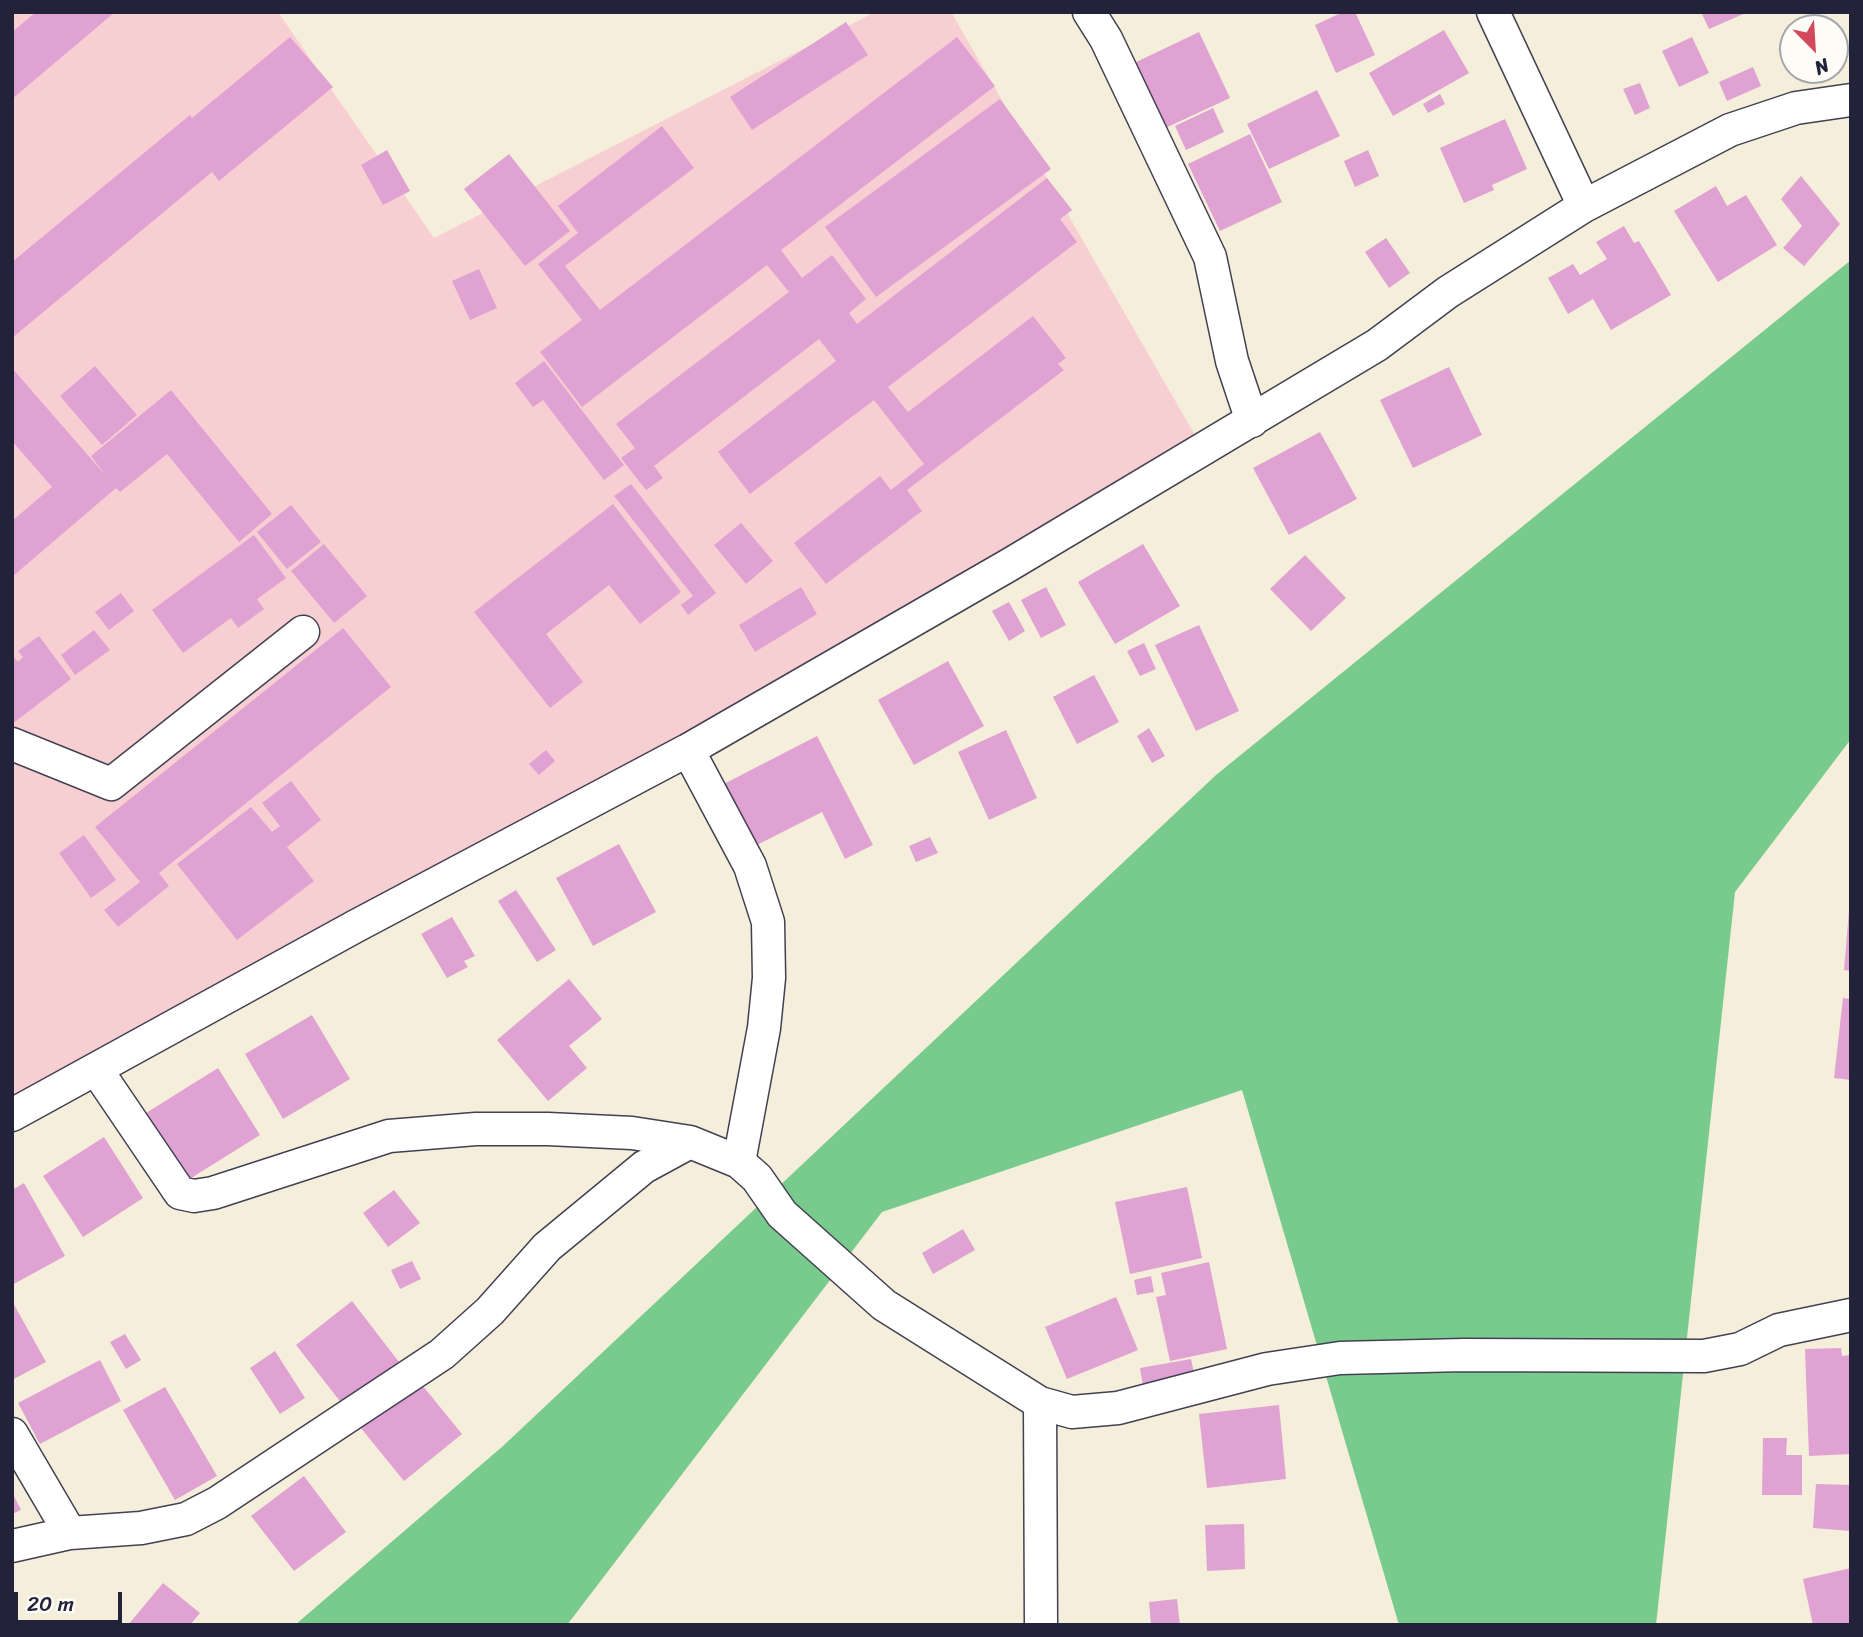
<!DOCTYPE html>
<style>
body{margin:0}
#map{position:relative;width:1863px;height:1637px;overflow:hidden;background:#f4eeda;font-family:Sriracha,sans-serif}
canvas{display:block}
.frame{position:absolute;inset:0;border:14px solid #22223b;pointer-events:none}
.north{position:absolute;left:1779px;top:14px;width:70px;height:70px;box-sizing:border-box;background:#fdfcf7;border:2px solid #a5a5ac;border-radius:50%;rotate:156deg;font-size:19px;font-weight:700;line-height:28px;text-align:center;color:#22223b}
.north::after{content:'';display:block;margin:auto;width:24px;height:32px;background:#d1495b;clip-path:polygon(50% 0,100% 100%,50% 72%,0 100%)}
.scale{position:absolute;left:14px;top:1592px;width:108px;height:32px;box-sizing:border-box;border:4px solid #22223b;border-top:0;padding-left:9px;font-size:21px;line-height:24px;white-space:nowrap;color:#22223b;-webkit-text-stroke:5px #fdfcf7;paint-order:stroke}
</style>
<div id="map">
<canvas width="1863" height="1637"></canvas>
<div class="frame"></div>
<div class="north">N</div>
<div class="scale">20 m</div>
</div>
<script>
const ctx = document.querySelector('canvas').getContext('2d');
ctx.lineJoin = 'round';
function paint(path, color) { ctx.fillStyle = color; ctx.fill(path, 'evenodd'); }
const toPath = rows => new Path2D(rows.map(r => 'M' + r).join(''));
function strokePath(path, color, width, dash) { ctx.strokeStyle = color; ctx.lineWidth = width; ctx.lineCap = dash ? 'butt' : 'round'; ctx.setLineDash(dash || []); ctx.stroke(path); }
paint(toPath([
 [12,12,278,12,434,238,875,12,951,12,1203,449,12,1110]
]), '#f7cfd3');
paint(toPath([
 [1851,260,1851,739,1735,892,1656,1625,1399,1625,1242,1090,882,1212,567,1625,295,1625,503,1446,1216,775]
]), '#79cb8d');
paint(toPath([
 [36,12,115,12,12,99,12,32],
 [1343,12,1355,12,1375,55,1336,73,1315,25],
 [1701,12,1748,12,1709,29],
 [846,22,868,55,752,130,730,97],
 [1444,30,1469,73,1393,116,1369,73],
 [1199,32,1230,98,1161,130,1130,65],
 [290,37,333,87,219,181,212,172,12,338,12,262,190,115,192,118],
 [957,37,995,86,781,250,802,278,832,255,866,299,849,313,857,324,1047,178,1072,210,1060,219,1077,242,888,387,908,412,1033,316,1066,358,1058,364,1064,370,907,490,922,511,826,584,794,543,880,476,891,490,924,464,874,400,750,494,718,452,836,361,819,339,654,466,663,478,646,490,621,458,635,448,616,424,789,292,767,265,582,407,540,352,582,320,538,264,578,233,558,206,662,126,694,168,565,266,600,310],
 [1692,37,1709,73,1679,87,1662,51],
 [1753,67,1761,86,1727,101,1719,82],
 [1640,83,1650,108,1635,115,1623,89],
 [1317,90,1340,136,1269,169,1247,124],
 [1440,94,1445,104,1428,113,1423,104],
 [1000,99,1051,169,876,297,825,227],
 [1213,108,1224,132,1186,150,1175,126],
 [1505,119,1527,169,1492,185,1494,190,1464,203,1440,148],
 [1250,134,1282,202,1220,231,1188,164],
 [387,150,410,191,383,205,361,165],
 [1368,150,1379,176,1355,187,1344,161],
 [509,154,570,231,525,266,464,189],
 [1801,176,1840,224,1804,266,1783,248,1802,226,1781,199],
 [1716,186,1727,206,1746,195,1777,245,1718,282,1674,211],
 [1624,226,1634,243,1639,241,1671,295,1611,330,1593,299,1568,314,1548,278,1573,264,1580,275,1607,259,1596,242],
 [1386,238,1410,273,1389,288,1365,252],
 [479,269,497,308,470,320,452,281],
 [544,361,624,465,604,480,543,400,533,407,515,383],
 [95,366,137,415,102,445,60,396],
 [1449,367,1482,435,1413,468,1380,400],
 [12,368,106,476,91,456,171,390,272,514,239,542,167,454,120,492,116,488,12,577,12,521,52,487,12,441],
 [1320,432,1357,499,1289,535,1253,468],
 [631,484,716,593,688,615,681,605,693,596,614,496],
 [613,504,681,592,640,624,609,585,546,634,583,682,550,708,474,612],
 [291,505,321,542,287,569,257,532],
 [741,523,773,561,746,584,714,545],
 [254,535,286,578,257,599,264,609,238,628,231,618,183,653,152,610],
 [324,544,367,596,334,623,291,571],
 [1143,544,1180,606,1115,644,1078,582],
 [1305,555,1346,598,1311,631,1270,589],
 [801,587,817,614,755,652,739,625],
 [1046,587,1066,625,1041,638,1021,600],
 [121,593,134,611,109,630,95,612],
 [1009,602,1025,631,1009,641,992,611],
 [1199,625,1239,711,1196,731,1155,645],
 [343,628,391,687,159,873,169,886,118,927,104,910,140,882,95,827],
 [94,630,110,650,75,675,61,655],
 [39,636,71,679,12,724,12,655,18,662,23,657,18,651],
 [1144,643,1156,669,1140,676,1127,651],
 [948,661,984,726,914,765,878,700],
 [1094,675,1119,722,1077,744,1053,697],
 [1149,728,1165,756,1152,763,1137,736],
 [1006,730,1037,798,989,820,958,752],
 [817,736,873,845,845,859,822,812,749,849,718,787],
 [546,750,555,761,539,775,529,764],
 [291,781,321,820,287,847,314,881,237,940,177,864,251,807,272,832,280,826,262,803],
 [84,835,116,880,91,898,59,853],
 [930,837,938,853,916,862,909,846],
 [619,844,656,912,593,946,556,878],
 [516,890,556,950,537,962,498,901],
 [1849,911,1851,911,1851,971,1844,970],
 [452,917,475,956,464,961,468,967,447,978,421,934],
 [569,979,602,1019,569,1046,587,1068,548,1101,497,1040],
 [1843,998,1851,999,1851,1080,1834,1078],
 [312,1015,350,1079,283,1119,245,1054],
 [218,1068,260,1135,188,1180,146,1113],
 [104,1137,143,1198,83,1237,43,1176],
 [24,1183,65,1256,12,1285,12,1190],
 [1187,1187,1202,1258,1130,1274,1115,1202],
 [394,1190,420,1223,388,1247,363,1213],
 [963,1229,975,1250,933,1274,922,1253],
 [412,1261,421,1279,400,1289,391,1270],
 [1209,1262,1227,1349,1170,1361,1156,1297,1166,1295,1161,1273],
 [1151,1276,1154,1292,1137,1295,1134,1280],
 [1116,1297,1138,1350,1067,1379,1045,1327],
 [12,1301,46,1362,12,1380],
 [352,1301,399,1362,343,1405,296,1345],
 [125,1334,141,1360,126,1369,110,1342],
 [1841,1348,1842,1356,1851,1355,1851,1454,1809,1456,1805,1349],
 [275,1351,305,1398,280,1414,250,1368],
 [1191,1359,1196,1382,1144,1392,1140,1368],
 [100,1360,121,1401,40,1444,18,1403],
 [418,1380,462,1434,404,1481,360,1427],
 [165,1387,217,1476,175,1500,123,1410],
 [1279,1405,1286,1479,1207,1488,1199,1414],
 [1763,1438,1787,1438,1786,1455,1802,1455,1802,1495,1762,1495],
 [304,1476,346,1532,294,1571,251,1516],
 [1816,1484,1851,1485,1851,1531,1813,1528],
 [12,1492,21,1510,12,1514],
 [1244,1524,1245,1569,1207,1571,1205,1525],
 [1851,1568,1851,1624,1813,1625,1803,1579],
 [163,1583,200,1613,190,1625,128,1625],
 [1177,1599,1180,1625,1151,1625,1149,1602]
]), '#dfa2d3');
const street = toPath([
 [1089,12,1106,39,1210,257,1232,361,1252,421],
 [1493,12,1584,206],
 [12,744,111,784,303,632],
 [688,750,750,866,768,922,769,978,764,1028,739,1162],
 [96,1069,180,1193,194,1196,213,1193,389,1136,476,1129,548,1129,632,1133,690,1142,739,1162,757,1178,782,1214,884,1305,1040,1403,1072,1412,1118,1408,1267,1369,1340,1358,1464,1355,1704,1356,1740,1349,1779,1330,1851,1315],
 [12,1115,356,926,688,750,1009,565,1377,345,1448,292,1584,206,1730,130,1796,108,1851,100],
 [1040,1403,1041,1625],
 [12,1434,70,1533,141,1528,186,1519,217,1503,442,1354,490,1311,547,1247,644,1167,690,1142],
 [12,1546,70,1533]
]);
strokePath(street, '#424153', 35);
strokePath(street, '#fff', 32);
</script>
